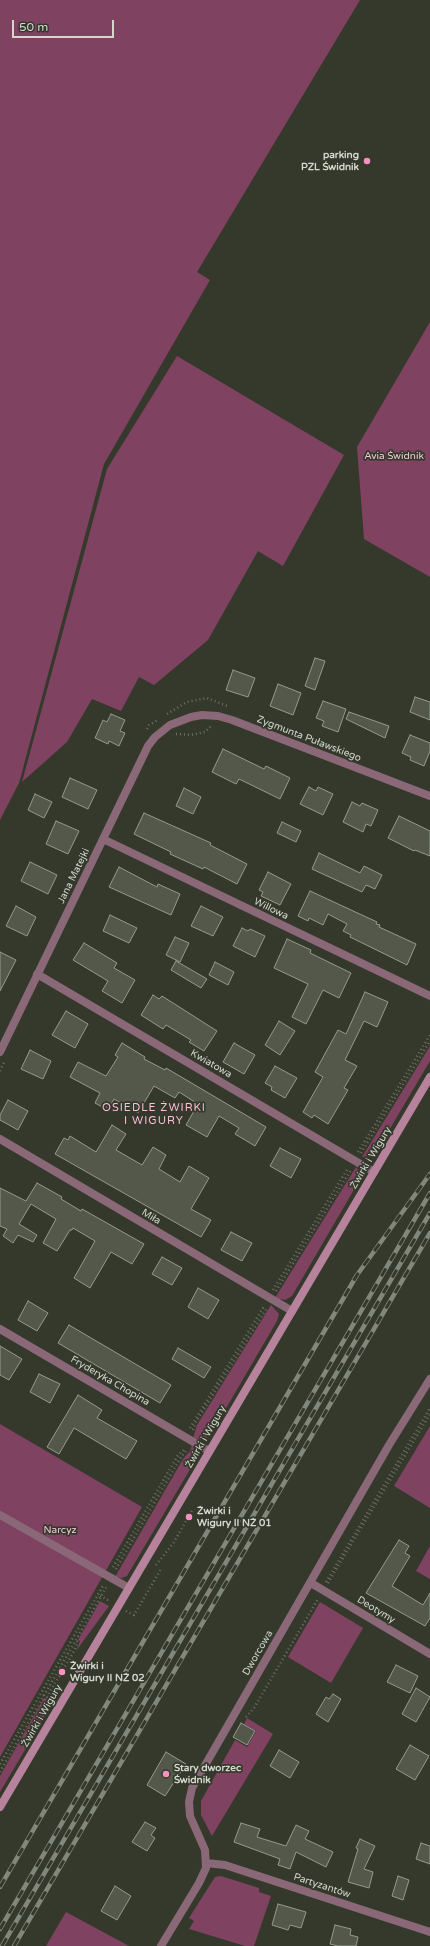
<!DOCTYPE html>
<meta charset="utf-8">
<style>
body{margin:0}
#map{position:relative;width:430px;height:1946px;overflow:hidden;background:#34392b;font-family:"Varela Round",sans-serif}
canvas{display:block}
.scale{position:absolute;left:12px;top:20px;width:102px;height:18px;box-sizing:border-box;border:2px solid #d3d7ce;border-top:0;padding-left:5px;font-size:12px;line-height:14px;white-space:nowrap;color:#d3d7ce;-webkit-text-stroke:3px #34392b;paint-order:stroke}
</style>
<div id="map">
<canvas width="430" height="1946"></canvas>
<div class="scale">50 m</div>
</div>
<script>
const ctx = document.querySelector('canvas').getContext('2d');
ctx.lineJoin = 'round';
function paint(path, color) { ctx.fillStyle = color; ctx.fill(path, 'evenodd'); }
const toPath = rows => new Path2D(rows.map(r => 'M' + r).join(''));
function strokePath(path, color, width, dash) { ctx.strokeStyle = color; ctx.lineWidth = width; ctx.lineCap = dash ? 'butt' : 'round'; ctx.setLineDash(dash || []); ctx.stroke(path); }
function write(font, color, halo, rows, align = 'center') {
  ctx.font = font + ' "Varela Round",sans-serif'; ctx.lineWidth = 3.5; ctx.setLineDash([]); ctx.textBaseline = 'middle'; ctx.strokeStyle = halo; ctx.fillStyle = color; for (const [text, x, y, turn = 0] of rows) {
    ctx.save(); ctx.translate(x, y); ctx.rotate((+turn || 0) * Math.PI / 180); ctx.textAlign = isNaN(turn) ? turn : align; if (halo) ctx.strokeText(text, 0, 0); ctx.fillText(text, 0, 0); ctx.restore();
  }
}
paint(toPath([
 [0,0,360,0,197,272,210,280,104,464,22,772,19,783,0,820],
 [430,322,430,577,364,539,357,447],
 [177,356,344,455,283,566,258,551,208,640,154,685,139,677,121,711,92,699,67,742,22,782,107,469],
 [430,1046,430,1061,378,1149,372,1157,362,1157],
 [356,1167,359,1171,359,1181,292,1296,285,1300,275,1298],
 [271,1305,279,1314,277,1321,211,1434,203,1440,193,1438,197,1425],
 [0,1424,142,1507,0,1757],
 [430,1426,430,1508,394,1486],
 [192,1445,196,1453,195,1461,127,1576,122,1578,115,1577,183,1459,190,1451],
 [430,1546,430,1579,416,1571],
 [100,1601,109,1606,76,1651,80,1641,78,1640],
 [320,1602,363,1628,331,1683,288,1657],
 [53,1690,45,1716,0,1792,0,1776,44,1698,47,1699],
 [247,1718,273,1734,212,1836,201,1815,201,1801,235,1740,247,1747,256,1731,244,1724],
 [221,1876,259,1888,259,1892,271,1896,254,1946,245,1946,189,1929,194,1921,189,1918,215,1877],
 [66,1912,129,1946,46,1946]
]), '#804261');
const building = toPath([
 [315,658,325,661,315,690,305,686,315,658],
 [233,670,255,678,248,697,226,690,233,670],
 [278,684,301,693,293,715,270,706,278,684],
 [415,697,430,702,430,720,410,712,415,697],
 [323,701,346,709,338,732,322,726,324,721,316,718,323,701],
 [349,712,389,726,385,738,346,719,349,712],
 [111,714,125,720,120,731,125,733,119,746,109,741,108,744,95,738,103,720,107,722,111,714],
 [410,735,430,743,430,751,424,766,410,760,411,757,402,753,410,735],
 [223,749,264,769,266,766,290,778,280,799,239,779,236,784,212,772,223,749],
 [70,778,97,790,88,809,62,797,70,778],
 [309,787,316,791,318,787,333,794,323,815,300,804,309,787],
 [184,788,201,797,193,814,176,806,184,788],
 [35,794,52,802,44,818,28,810,35,794],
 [352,802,360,806,362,803,378,810,371,826,366,824,363,832,343,822,352,802],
 [144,813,211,843,210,845,247,864,237,884,204,867,203,869,170,854,171,852,134,834,144,813],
 [399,816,430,831,430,856,415,850,414,851,388,838,399,816],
 [56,821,79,831,68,854,46,844,56,821],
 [282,822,301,831,296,842,277,833,282,822],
 [319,853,360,873,364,866,382,875,375,889,366,885,362,892,312,869,319,853],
 [30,862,57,875,48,894,21,881,30,862],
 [119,867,157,887,158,884,180,894,171,915,109,887,119,867],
 [268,872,291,884,280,905,261,896,263,892,259,890,268,872],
 [310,891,377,922,376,924,380,925,379,927,416,944,407,965,350,937,351,935,343,931,347,924,328,914,323,925,309,918,308,921,298,916,310,891],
 [16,906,36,917,27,936,6,926,16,906],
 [201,906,223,917,213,936,191,926,201,906],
 [110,915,137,928,129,943,103,931,110,915],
 [242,928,248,931,250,929,265,936,255,957,233,946,242,928],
 [175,937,189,943,180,962,166,955,175,937],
 [287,939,311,950,310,953,351,973,339,998,323,990,306,1024,292,1017,308,984,274,968,287,939],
 [84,943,117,963,114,968,135,980,122,1003,102,991,108,981,73,960,84,943],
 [0,952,16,960,0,991,0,952],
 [176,961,207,979,201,988,171,970,176,961],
 [215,962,234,972,228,985,209,975,215,962],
 [365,992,388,1002,377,1027,364,1021,345,1060,357,1066,344,1088,348,1090,328,1124,314,1115,312,1118,303,1112,323,1077,315,1072,338,1030,346,1034,365,992],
 [153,995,159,999,162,996,217,1031,204,1051,189,1042,191,1040,166,1025,163,1029,141,1015,153,995],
 [66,1011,88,1024,75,1048,52,1035,66,1011],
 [279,1021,295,1031,280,1055,265,1045,279,1021],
 [122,1043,145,1057,144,1059,165,1070,166,1068,266,1127,255,1146,235,1134,239,1128,219,1116,207,1137,186,1125,198,1104,179,1092,175,1098,154,1086,138,1113,114,1099,108,1110,95,1103,100,1093,70,1077,78,1062,106,1076,118,1057,115,1055,122,1043],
 [234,1043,255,1055,244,1074,223,1062,234,1043],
 [30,1050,51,1061,43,1079,21,1069,30,1050],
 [275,1066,297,1078,285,1098,271,1090,272,1087,265,1083,275,1066],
 [8,1100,28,1111,18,1130,0,1120,0,1115,8,1100],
 [112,1125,126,1134,116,1150,142,1165,153,1147,166,1155,159,1169,180,1182,189,1166,209,1178,191,1209,211,1220,201,1237,55,1154,64,1138,68,1140,70,1136,96,1152,112,1125],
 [280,1148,301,1159,291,1178,270,1166,280,1148],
 [37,1183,62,1197,61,1199,81,1211,82,1209,144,1244,132,1264,111,1252,90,1288,74,1278,95,1241,73,1228,72,1230,70,1230,57,1251,43,1243,56,1219,31,1204,19,1224,37,1235,33,1242,18,1235,13,1243,3,1236,7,1229,0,1226,0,1188,26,1201,37,1183],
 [231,1232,252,1243,242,1261,221,1250,231,1232],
 [162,1257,182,1268,172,1285,152,1274,162,1257],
 [198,1288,219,1300,208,1319,188,1307,198,1288],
 [28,1301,48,1313,37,1331,18,1320,28,1301],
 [69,1325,171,1385,160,1403,58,1343,69,1325],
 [0,1346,22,1359,9,1380,0,1375,0,1346],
 [178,1348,211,1367,204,1378,172,1359,178,1348],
 [39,1374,60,1384,50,1403,30,1392,39,1374],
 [78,1395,102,1410,97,1418,137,1441,126,1459,74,1428,59,1454,47,1447,78,1395],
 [399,1540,409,1546,405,1553,410,1556,392,1586,423,1605,430,1593,430,1618,425,1626,366,1593,399,1540],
 [396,1665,418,1676,410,1693,387,1682,396,1665],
 [416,1688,430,1697,416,1722,402,1714,416,1688],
 [333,1694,341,1699,328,1722,316,1714,326,1697,329,1699,333,1694],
 [241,1723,255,1731,247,1745,233,1737,241,1723],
 [410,1745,429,1756,415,1780,396,1769,410,1745],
 [279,1750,299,1762,290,1778,270,1766,279,1750],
 [166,1752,186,1764,165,1796,147,1785,166,1752],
 [145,1822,156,1828,151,1835,155,1838,147,1851,132,1842,145,1822],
 [241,1823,260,1829,257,1837,286,1846,296,1825,309,1831,305,1839,333,1852,326,1867,296,1852,290,1869,278,1865,280,1859,234,1842,241,1823],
 [360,1839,375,1846,364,1869,373,1872,369,1888,348,1882,358,1849,356,1848,360,1839],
 [421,1843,430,1846,430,1864,416,1859,421,1843],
 [398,1876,409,1880,403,1900,392,1896,398,1876],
 [115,1886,131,1896,117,1920,101,1911,115,1886],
 [278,1904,306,1912,301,1928,290,1925,288,1930,272,1925,278,1904],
 [335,1925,351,1929,350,1935,358,1937,356,1946,338,1946,330,1944,335,1925]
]);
paint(building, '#53584a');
strokePath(building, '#959b8b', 1);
strokePath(toPath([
 [167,714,187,702,207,698,227,706],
 [147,729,149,725,158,720],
 [176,734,191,735,205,732,212,725],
 [0,1071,5,1060],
 [358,1152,430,1035],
 [361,1153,430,1041],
 [273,1290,348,1168],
 [276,1291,351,1170],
 [190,1428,264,1306],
 [193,1430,196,1422,267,1308],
 [156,1565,174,1542,193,1509],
 [113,1567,178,1455,185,1449],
 [116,1569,181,1457,187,1450],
 [326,1582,430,1408],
 [328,1583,430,1414],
 [100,1596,110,1601],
 [126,1611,134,1615,161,1569],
 [43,1695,47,1697,73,1653,78,1642,75,1640],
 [246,1717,254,1708,318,1599],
 [0,1764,104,1584],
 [0,1772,107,1586]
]), '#6d7165', 2.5, [1, 3]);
strokePath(toPath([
 [0,1515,129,1588]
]), '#8a6877', 8);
strokePath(toPath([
 [103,839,430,996],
 [37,974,374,1172],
 [0,1052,148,746,155,737,170,725,191,717,202,715,218,716,232,720,430,796],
 [0,1139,292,1311],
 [0,1329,209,1451],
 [311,1583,430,1654],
 [206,1863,225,1865,430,1932],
 [161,1946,199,1883,206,1868,205,1850,190,1816,189,1802,192,1788,389,1445,430,1379]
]), '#8a6877', 8);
strokePath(toPath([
 [0,1807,430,1077]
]), '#b7829b', 8);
const rail = toPath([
 [0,1887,357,1275,430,1174],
 [0,1929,430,1193],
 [2,1946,430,1213],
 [14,1946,430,1233]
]);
strokePath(rail, '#82877b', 4.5);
strokePath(rail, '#34392b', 3, [9]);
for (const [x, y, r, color] of [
 [367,161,4,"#fb8fc4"],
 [189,1517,4,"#fb8fc4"],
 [62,1672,4,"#fb8fc4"],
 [166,1774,4,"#fb8fc4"]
]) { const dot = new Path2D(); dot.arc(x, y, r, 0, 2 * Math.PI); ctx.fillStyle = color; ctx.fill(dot); strokePath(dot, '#34392b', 1.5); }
write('bold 10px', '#d3d7ce', '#34392b', [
 ["parking",359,155,"right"],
 ["PZL Świdnik",359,167,"right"],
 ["Żwirki i",197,1511],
 ["Wigury II NŻ 01",197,1523],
 ["Żwirki i",70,1666],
 ["Wigury II NŻ 02",70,1678],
 ["Stary dworzec",174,1768],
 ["Świdnik",174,1780]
], 'left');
write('10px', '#f4c9dc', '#34392b', [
 ["Avia Świdnik",394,456],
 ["Narcyz",60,1530]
]);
write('10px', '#d3d7ce', '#34392b', [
 ["Zygmunta Puławskiego",309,739,21],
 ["Jana Matejki",74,876,-64],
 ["Willowa",271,909,26],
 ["Kwiatowa",211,1064,30],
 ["Żwirki i Wigury",371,1158,-59],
 ["Miła",151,1217,31],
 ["Fryderyka Chopina",110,1381,30],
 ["Żwirki i Wigury",206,1437,-60],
 ["Deotymy",376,1610,31],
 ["Dworcowa",258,1653,-60],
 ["Żwirki i Wigury",42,1716,-60],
 ["Partyzantów",322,1886,18]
]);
ctx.letterSpacing = '1px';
write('11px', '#febfdc', '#34392b', [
 ["OSIEDLE ŻWIRKI",154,1108],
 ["I WIGURY",154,1121]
]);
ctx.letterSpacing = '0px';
</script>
